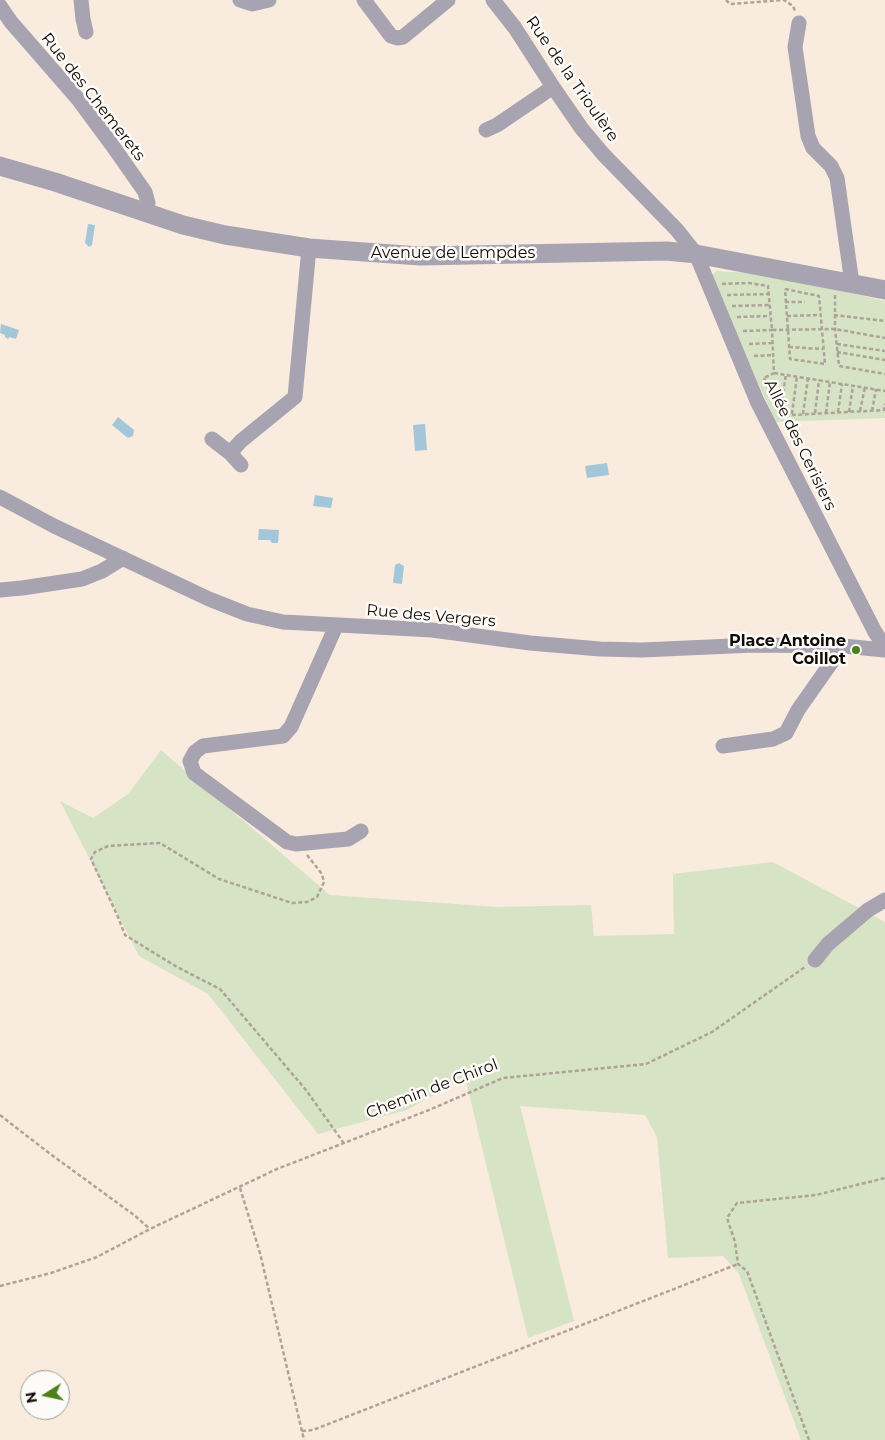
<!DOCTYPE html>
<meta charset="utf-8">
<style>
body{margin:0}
#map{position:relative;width:885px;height:1440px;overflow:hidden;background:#f9ecde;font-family:Montserrat,sans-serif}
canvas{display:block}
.north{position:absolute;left:20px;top:1370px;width:50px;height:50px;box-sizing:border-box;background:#fdfbf8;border:1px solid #9e9b97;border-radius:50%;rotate:260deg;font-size:14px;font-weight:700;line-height:20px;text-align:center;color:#0f0a06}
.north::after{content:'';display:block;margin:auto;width:18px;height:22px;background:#4b8118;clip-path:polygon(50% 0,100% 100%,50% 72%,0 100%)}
</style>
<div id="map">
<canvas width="885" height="1440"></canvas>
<div class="north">N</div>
</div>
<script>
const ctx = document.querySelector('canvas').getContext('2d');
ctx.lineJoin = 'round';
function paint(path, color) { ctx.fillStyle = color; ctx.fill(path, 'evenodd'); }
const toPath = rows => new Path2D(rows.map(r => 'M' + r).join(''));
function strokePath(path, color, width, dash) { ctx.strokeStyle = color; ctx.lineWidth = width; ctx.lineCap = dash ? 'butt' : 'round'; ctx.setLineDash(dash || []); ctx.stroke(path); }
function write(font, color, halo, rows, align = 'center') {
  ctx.font = font + ' Montserrat,sans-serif'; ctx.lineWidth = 5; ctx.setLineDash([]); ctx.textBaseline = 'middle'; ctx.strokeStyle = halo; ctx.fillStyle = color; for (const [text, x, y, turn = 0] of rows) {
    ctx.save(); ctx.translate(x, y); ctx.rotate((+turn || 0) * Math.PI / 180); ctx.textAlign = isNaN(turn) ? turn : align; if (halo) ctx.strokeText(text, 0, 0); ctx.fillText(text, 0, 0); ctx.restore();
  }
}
paint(toPath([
 [717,271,748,273,842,291,885,301,885,418,776,422,709,277],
 [161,750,330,895,497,907,591,905,594,936,674,934,673,874,773,862,885,922,885,1440,801,1440,739,1274,723,1256,668,1258,657,1137,645,1115,520,1106,574,1321,528,1338,465,1077,407,1110,318,1134,208,994,139,956,60,801,93,818,128,794]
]), '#d6e3c4');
paint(toPath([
 [88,224,95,225,92,245,89,247,85,243],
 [1,324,19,330,16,339,9,337,8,339,5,337,5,335,0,333],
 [118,417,134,430,133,436,128,438,112,425],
 [425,424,427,450,415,451,413,425],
 [607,463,609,475,587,478,585,466],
 [315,495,333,498,331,508,313,506],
 [259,529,279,530,278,543,272,543,270,540,258,540],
 [399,563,404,566,402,584,393,583,395,565]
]), '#a3c7d9');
strokePath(toPath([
 [726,0,730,4,784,0,793,6,795,11],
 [722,284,749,283,768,286,772,330,835,329,885,338],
 [785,289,819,296,825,364,790,359,785,289],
 [727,295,769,294],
 [835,295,835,329,839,366,885,374],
 [785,302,805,302],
 [732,306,770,305],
 [834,315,885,321],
 [787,316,820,315],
 [737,317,770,316],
 [743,331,772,330,774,373,764,378],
 [749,344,773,343],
 [837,344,885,351],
 [789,347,823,349],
 [837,352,885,360],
 [754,356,774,355],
 [774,373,885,391],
 [764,378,776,405],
 [860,411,865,387],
 [872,411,876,389],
 [780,412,786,374],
 [838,412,842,384],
 [849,412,853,386],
 [779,413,792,415,884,410,885,404],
 [815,413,819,380],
 [826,413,830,382],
 [792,414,797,376],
 [803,414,808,378],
 [307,855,322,874,324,882,317,897,307,902,292,903,219,879,160,843,108,846,95,852,91,859,118,917,125,935,177,967,220,989,306,1090,343,1142],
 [0,1115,49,1153,134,1215,150,1229],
 [240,1188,260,1253,304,1440],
 [0,1286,51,1273,97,1257,150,1229,277,1169,429,1110,503,1078,646,1064,712,1032,805,967],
 [302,1431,313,1430,738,1264],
 [809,1440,747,1271,738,1264,735,1242,727,1218,737,1203,816,1195,885,1178]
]), '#ada398', 2.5, [4, 2.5]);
strokePath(toPath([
 [81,0,83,19,86,32],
 [240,0,252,4,269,0],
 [364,0,391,36,397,38,403,37,448,0],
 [493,0,515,28,553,87,582,129,603,154,677,230,696,254,757,401,875,632,885,647],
 [0,6,11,22,78,99,112,145,145,192,148,203,145,213],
 [799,23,795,47,808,136,813,148,831,166,837,178,852,283],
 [486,130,497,125,553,87],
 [212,439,230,453],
 [241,465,230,453,241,441,295,397,309,248],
 [0,497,54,526,209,599,247,614,283,622,432,630,530,643,600,649,642,650,754,645,843,646,885,650],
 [0,590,22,588,82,579,102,571,123,558],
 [336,626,291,727,283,736,203,746,195,752,190,761,194,773,287,842,296,844,348,839,361,831],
 [723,746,773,739,786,733,798,710,843,646],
 [815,960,828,944,868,910,885,900]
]), '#a8a3b1', 15);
strokePath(toPath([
 [0,166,55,182,183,225,225,235,309,248,420,256,667,251,696,254,885,290]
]), '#a8a3b1', 19);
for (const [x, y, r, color] of [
 [856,650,5,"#4b8118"]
]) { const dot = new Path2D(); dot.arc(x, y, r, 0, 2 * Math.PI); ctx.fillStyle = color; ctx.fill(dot); strokePath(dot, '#fdfbf8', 2); }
write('16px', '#0f0a06', '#fdfbf8', [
 ["Rue de la Trioulère",572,79,55],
 ["Rue des Chemerets",93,97,52],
 ["Avenue de Lempdes",453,253],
 ["Allée des Cerisiers",800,445,64],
 ["Rue des Vergers",431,616,5],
 ["Chemin de Chirol",432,1089,-21]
]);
write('bold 16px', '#0f0a06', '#fdfbf8', [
 ["Place Antoine",846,641],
 ["Coillot",846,659]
], 'right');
</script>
